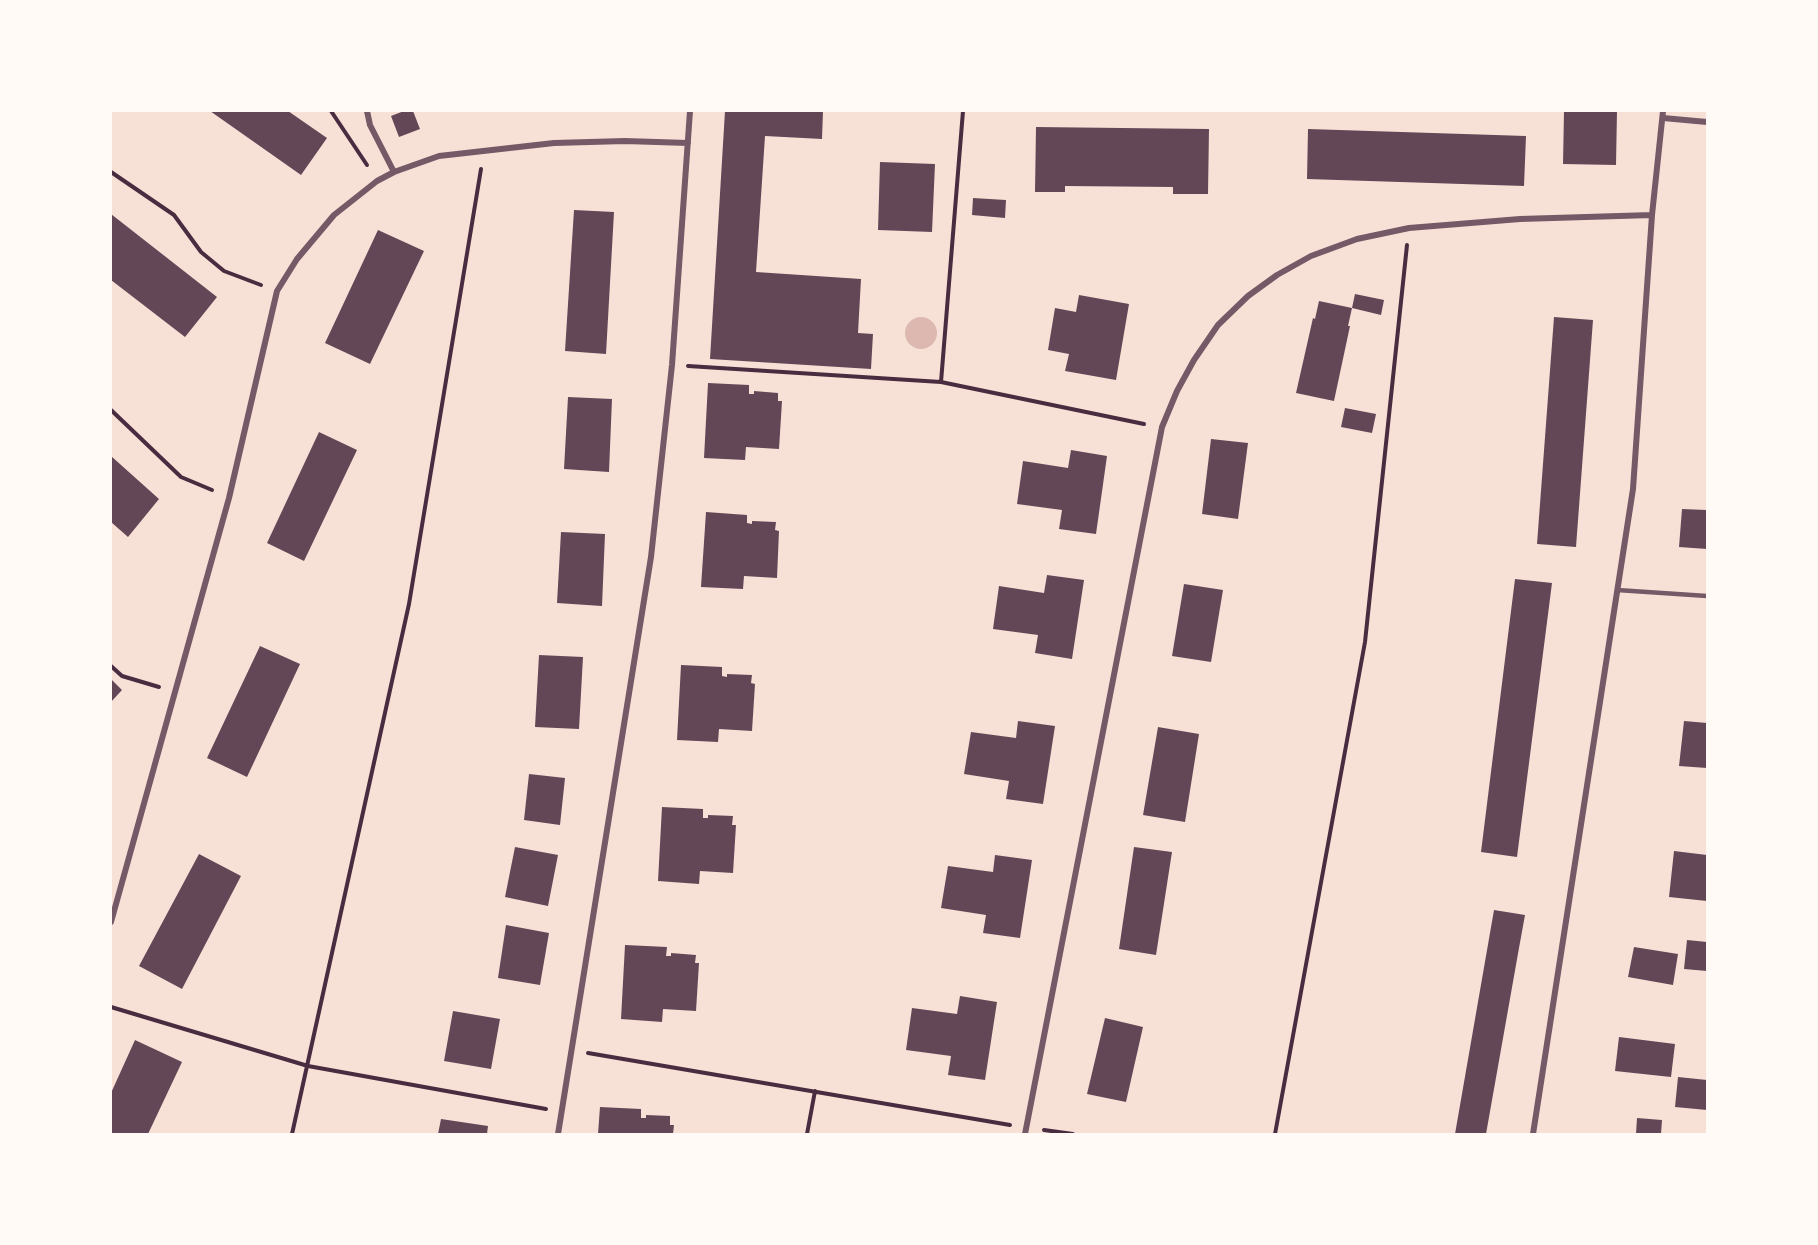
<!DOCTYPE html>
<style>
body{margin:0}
#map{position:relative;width:1818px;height:1245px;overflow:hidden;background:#f7e1d7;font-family:Overpass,sans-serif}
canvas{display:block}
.frame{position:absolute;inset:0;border:112px solid #fffaf5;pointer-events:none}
</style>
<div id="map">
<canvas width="1818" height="1245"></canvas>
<div class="frame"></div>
</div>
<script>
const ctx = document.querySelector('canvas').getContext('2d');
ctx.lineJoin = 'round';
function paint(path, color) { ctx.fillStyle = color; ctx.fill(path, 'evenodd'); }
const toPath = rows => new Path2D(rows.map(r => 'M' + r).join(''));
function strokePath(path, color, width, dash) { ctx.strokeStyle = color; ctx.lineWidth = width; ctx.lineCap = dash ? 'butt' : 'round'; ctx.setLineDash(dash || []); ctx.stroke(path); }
paint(toPath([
 '905 333a16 16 0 1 1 32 0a16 16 0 1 1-32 0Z'
]), '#dcb8b0');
paint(toPath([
 [210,111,288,111,327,138,301,175],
 [404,111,413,111,420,129,399,137,391,116],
 [725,111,823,111,822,139,765,136,756,272,861,279,858,333,873,334,871,369,710,359],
 [1564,111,1617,111,1616,165,1563,164],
 [1036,127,1209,129,1208,194,1173,194,1173,187,1065,186,1065,192,1035,192],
 [1308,129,1526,136,1524,186,1307,179],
 [880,162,935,164,932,232,878,230],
 [973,198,1006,200,1005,218,972,215],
 [574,210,614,212,606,354,565,351],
 [111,214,217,297,185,337,111,280],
 [378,230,424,251,370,364,325,343],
 [1355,294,1384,300,1381,315,1352,308],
 [1079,295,1129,304,1116,380,1065,371,1069,354,1048,350,1055,308,1076,312],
 [1319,301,1352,308,1348,326,1350,326,1334,401,1296,393,1313,318,1315,319],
 [1554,317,1593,320,1576,547,1537,544],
 [708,383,749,385,749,394,754,394,754,391,778,393,778,401,782,401,779,449,746,447,745,460,704,458],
 [568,397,612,399,609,472,564,469],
 [1345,408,1376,414,1372,433,1341,427],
 [319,432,357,450,304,561,267,543],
 [1211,439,1248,443,1238,519,1202,514],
 [1071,450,1107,456,1096,534,1059,529,1062,510,1017,504,1023,461,1068,468],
 [111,456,159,499,128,537,111,522],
 [1682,509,1707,510,1707,549,1679,547],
 [706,512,747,515,747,523,752,524,752,521,776,522,775,530,779,531,777,578,744,576,743,589,701,587],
 [561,532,605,534,602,606,557,603],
 [1047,575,1084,580,1072,659,1035,653,1038,635,993,629,999,586,1044,593],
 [1515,579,1552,583,1517,857,1481,852],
 [1184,584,1223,590,1211,662,1172,656],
 [260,646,300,664,247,777,207,758],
 [539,655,583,657,579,729,535,727],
 [681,665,722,667,722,676,727,677,727,674,752,675,751,683,755,684,752,731,719,729,718,742,677,740],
 [111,679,122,690,111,702],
 [1018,721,1055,726,1043,804,1006,799,1009,781,964,774,971,732,1016,738],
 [1684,721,1707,723,1707,768,1679,766],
 [1158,727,1199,734,1185,822,1143,815],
 [529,774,565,778,560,825,524,820],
 [662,807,703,809,703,818,708,818,708,815,733,816,732,825,736,825,733,873,700,871,699,884,658,881],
 [515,847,558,855,548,906,505,897],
 [1134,847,1172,852,1156,955,1119,949],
 [1674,851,1707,855,1707,901,1669,897],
 [199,854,241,876,182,989,139,966],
 [995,855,1032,860,1020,938,983,933,986,915,941,908,948,866,993,872],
 [1494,910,1525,915,1519,948,1486,1134,1455,1134],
 [506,925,549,933,540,985,498,978],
 [1687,940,1707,942,1707,971,1684,969],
 [625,945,667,947,666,956,671,956,671,953,696,955,695,963,699,963,696,1011,663,1009,662,1022,621,1019],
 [1634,947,1678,954,1673,985,1628,977],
 [960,996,997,1002,985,1080,948,1075,951,1056,906,1050,912,1008,957,1014],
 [453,1011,500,1019,491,1069,444,1061],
 [1105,1018,1143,1027,1126,1102,1087,1094],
 [1619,1037,1675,1044,1671,1077,1615,1071],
 [135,1040,182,1062,148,1134,111,1134,111,1093],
 [1678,1077,1707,1080,1707,1110,1675,1107],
 [600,1107,641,1109,641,1118,646,1118,646,1115,670,1116,670,1125,674,1125,673,1134,598,1134],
 [1637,1118,1662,1120,1661,1134,1636,1134],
 [441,1119,488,1126,487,1134,438,1134]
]), '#644757');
strokePath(toPath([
 [331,111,367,165],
 [111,172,174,215,201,252,224,271,261,285],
 [688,366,941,382,1144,424],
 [941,382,963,111],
 [111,410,181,477,212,490],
 [111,666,122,676,159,687],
 [111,1007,308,1066,546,1109],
 [588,1053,1010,1125],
 [1044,1130,1073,1134],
 [292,1134,409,604,481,169],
 [807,1134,815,1091],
 [1275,1134,1365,642,1407,245]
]), '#4a2c40', 4);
strokePath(toPath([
 [1617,590,1707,596]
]), '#755966', 4.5);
strokePath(toPath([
 [367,111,370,125,394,172],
 [1663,118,1707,122],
 [111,922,229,498,277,291,297,259,334,215,377,181,394,172,439,156,554,143,625,141,688,143],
 [558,1134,651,557,672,365,690,111],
 [1025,1134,1162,427,1177,391,1194,360,1218,325,1248,296,1277,275,1311,256,1357,239,1409,228,1520,219,1652,215],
 [1533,1134,1633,489,1652,215,1663,111]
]), '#755966', 6);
</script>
